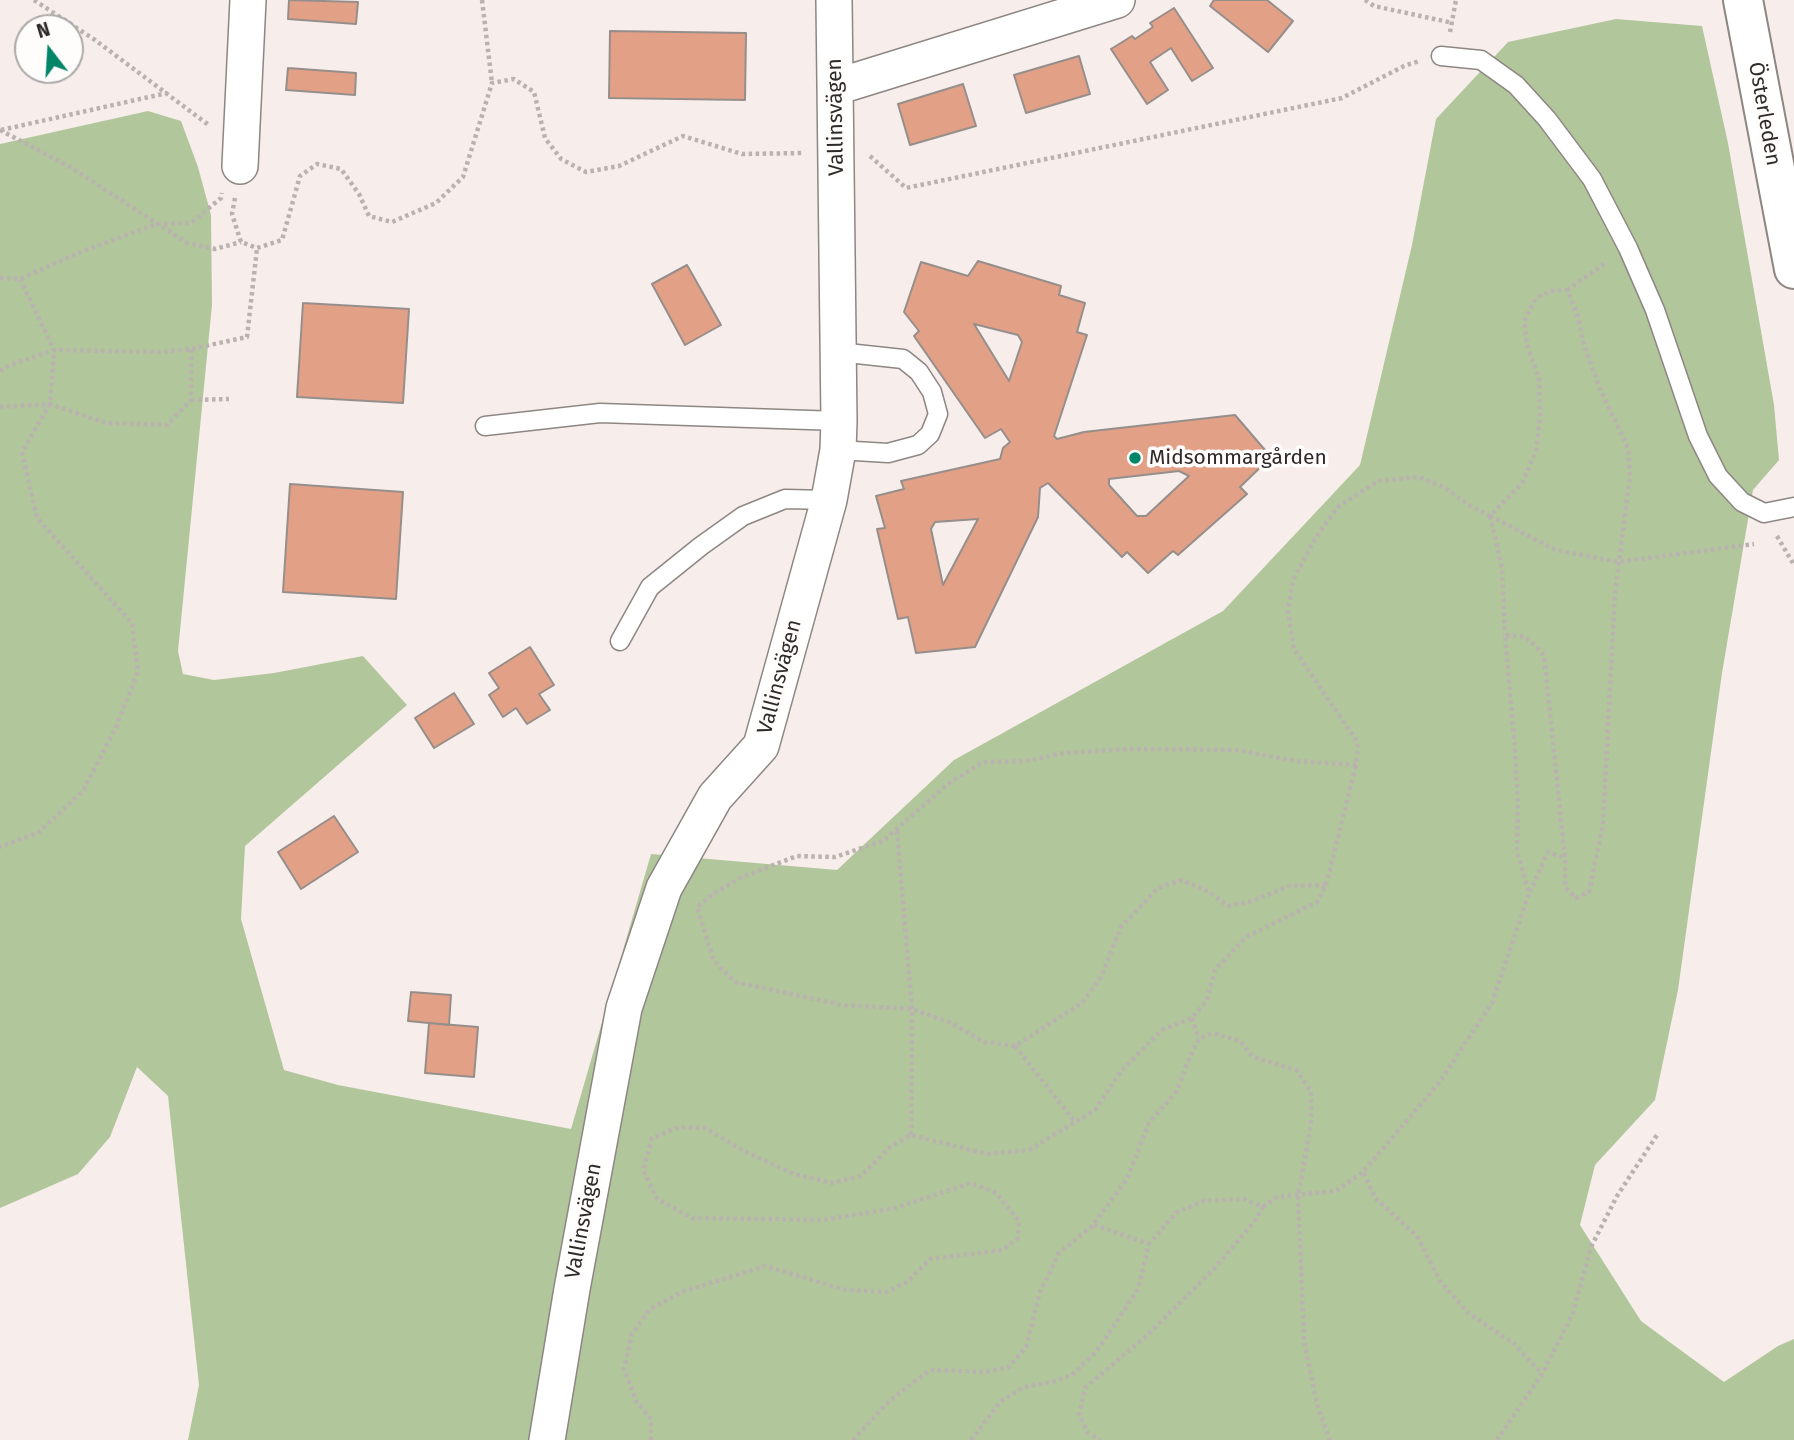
<!DOCTYPE html>
<meta charset="utf-8">
<style>
body{margin:0}
#map{position:relative;width:1794px;height:1440px;overflow:hidden;background:#f7eeeb;font-family:"Fira Sans",sans-serif}
canvas{display:block}
.north{position:absolute;left:14px;top:14px;width:70px;height:70px;box-sizing:border-box;background:#fffdfc;border:2px solid #aba9a8;border-radius:50%;rotate:343deg;font-size:19px;font-weight:700;line-height:28px;text-align:center;color:#2d2a29}
.north::after{content:'';display:block;margin:auto;width:24px;height:32px;background:#028568;clip-path:polygon(50% 0,100% 100%,50% 72%,0 100%)}
</style>
<div id="map">
<canvas width="1794" height="1440"></canvas>
<div class="north">N</div>
</div>
<script>
const ctx = document.querySelector('canvas').getContext('2d');
ctx.lineJoin = 'round';
function paint(path, color) { ctx.fillStyle = color; ctx.fill(path, 'evenodd'); }
const toPath = rows => new Path2D(rows.map(r => 'M' + r).join(''));
function strokePath(path, color, width, dash) { ctx.strokeStyle = color; ctx.lineWidth = width; ctx.lineCap = dash ? 'butt' : 'round'; ctx.setLineDash(dash || []); ctx.stroke(path); }
function write(font, color, halo, rows, align = 'center') {
  ctx.font = font + ' "Fira Sans",sans-serif'; ctx.lineWidth = 7; ctx.setLineDash([]); ctx.textBaseline = 'middle'; ctx.strokeStyle = halo; ctx.fillStyle = color; for (const [text, x, y, turn = 0] of rows) {
    ctx.save(); ctx.translate(x, y); ctx.rotate((+turn || 0) * Math.PI / 180); ctx.textAlign = isNaN(turn) ? turn : align; if (halo) ctx.strokeText(text, 0, 0); ctx.fillText(text, 0, 0); ctx.restore();
  }
}
paint(toPath([
 [1616,19,1702,26,1728,143,1774,405,1779,460,1753,490,1722,673,1678,990,1655,1100,1595,1165,1580,1225,1641,1321,1724,1382,1778,1346,1794,1339,1794,1440,188,1440,199,1385,168,1096,137,1067,110,1137,78,1174,0,1208,0,144,148,111,181,121,198,167,211,215,212,305,178,651,183,674,214,680,274,673,363,656,407,705,245,846,241,919,284,1070,338,1085,571,1129,651,854,837,870,954,760,1223,611,1360,465,1412,245,1436,119,1508,42]
]), '#b2c69c');
const building = toPath([
 [289,0,358,2,356,24,288,19,289,0],
 [1214,0,1267,0,1293,21,1268,52,1210,6,1214,0],
 [1174,8,1213,68,1192,81,1171,48,1150,62,1168,90,1147,104,1111,49,1132,36,1135,39,1153,27,1150,23,1174,8],
 [610,31,746,33,745,100,609,98,610,31],
 [1079,56,1090,94,1026,113,1014,75,1079,56],
 [288,68,356,73,355,95,286,90,288,68],
 [963,84,976,126,910,145,898,104,963,84],
 [978,261,1061,286,1059,295,1085,303,1077,332,1087,335,1054,436,1057,439,1084,432,1235,415,1271,457,1240,487,1247,494,1178,555,1173,551,1148,573,1127,552,1122,557,1048,483,1040,488,1038,517,975,647,916,653,908,617,898,619,877,529,885,528,876,496,904,489,901,481,1000,459,1003,448,1010,442,1001,429,985,438,914,336,919,331,904,312,921,262,968,276,978,261],
 [974,324,1018,335,1022,342,1009,381,974,324],
 [1179,471,1189,476,1146,516,1137,516,1109,485,1109,479,1179,471],
 [978,519,943,585,931,529,935,522,978,519],
 [687,265,721,325,685,345,652,284,687,265],
 [303,303,409,309,403,403,297,397,303,303],
 [290,484,403,492,396,599,283,592,290,484],
 [530,647,554,685,539,694,550,710,527,724,516,708,503,717,489,695,499,688,489,673,530,647],
 [454,693,474,724,434,748,415,718,454,693],
 [334,816,358,852,301,889,278,852,334,816],
 [411,992,451,995,449,1025,408,1021,411,992],
 [429,1023,478,1027,474,1077,425,1073,429,1023]
]);
paint(building, '#e2a187');
strokePath(building, '#968e8b', 2);
const lane = toPath([
 [1441,56,1481,60,1516,85,1547,119,1592,179,1628,248,1655,310,1698,436,1718,476,1742,502,1764,513,1794,507],
 [485,426,600,413,839,421],
 [838,450,888,453,918,445,930,434,938,414,932,392,919,372,903,359,838,352],
 [620,641,650,587,701,546,743,516,785,499,829,500]
]);
const street = toPath([
 [836,87,1117,0],
 [240,166,248,0],
 [547,1440,572,1289,624,1008,664,888,715,797,761,746,829,500,838,450,839,421,834,0]
]);
const secondary = toPath([
 [1743,0,1794,269]
]);
strokePath(lane, '#8d8683', 21);
strokePath(street, '#8d8683', 38);
strokePath(secondary, '#8d8683', 42);
strokePath(toPath([
 [34,0,95,40,210,126],
 [482,0,492,83],
 [1365,0,1374,6,1453,23],
 [1450,32,1456,0],
 [0,130,72,168,187,243,215,249,241,242],
 [1,130,167,93],
 [870,156,906,188,1342,98,1406,65,1420,61],
 [235,198,232,214,241,242,257,248,282,240,300,176,317,164,341,169,359,194,369,216,392,222,436,203,463,177,492,83,514,79,534,92,545,138,561,159,586,172,619,166,683,136,742,154,804,153],
 [0,278,20,279,83,251,157,224,191,223,221,198,222,193],
 [20,279,54,350,161,352,191,349,247,337,257,248],
 [1567,290,1607,262],
 [0,371,10,365,54,350,50,404,22,452,37,518,132,623,138,672,116,727,83,791,39,832,0,847],
 [191,400,229,399],
 [0,407,50,404,106,423,167,425,191,400,191,349],
 [1490,516,1556,550,1618,562,1754,544],
 [1490,516,1502,568,1505,635],
 [1777,536,1794,565],
 [897,831,912,1009,911,1135],
 [1326,885,1356,765],
 [1530,892,1548,852,1565,858],
 [1192,1018,1199,1039],
 [1015,1046,1075,1122],
 [1263,1207,1277,1197,1336,1191,1363,1172],
 [1094,1225,1149,1244],
 [651,1440,651,1419,636,1401,624,1369,632,1334,650,1309,682,1292,765,1266,846,1290,887,1292,907,1282,930,1259,1003,1250,1018,1238,1019,1221,996,1193,971,1183,895,1208,823,1220,692,1218,657,1199,643,1170,652,1138,680,1127,705,1128,748,1153,794,1174,832,1183,861,1176,890,1147,911,1135,987,1154,1029,1150,1095,1110,1122,1070,1162,1030,1192,1018,1207,1000,1215,970,1246,937,1317,902,1326,885,1290,886,1249,902,1228,906,1209,892,1182,880,1158,888,1121,927,1101,977,1082,1003,1015,1046,984,1042,951,1023,912,1009,842,1005,735,982,714,961,697,907,713,894,742,877,797,856,835,857,883,841,948,784,983,762,1026,761,1065,753,1127,749,1237,750,1295,761,1356,765,1358,743,1294,649,1288,611,1293,580,1316,537,1339,506,1378,481,1418,477,1444,487,1469,505,1490,516,1523,482,1536,451,1540,417,1539,378,1527,345,1524,321,1536,298,1551,291,1567,290,1578,317,1584,345,1600,389,1628,448,1630,476,1615,593,1603,824,1589,892,1576,898,1565,887,1565,858,1544,655,1526,637,1505,635,1515,750,1518,806,1517,851,1529,893,1492,1003,1439,1083,1363,1172,1375,1198,1417,1236,1440,1281,1468,1313,1513,1343,1542,1374],
 [853,1440,889,1401,930,1370,986,1372,1009,1367,1026,1347,1040,1292,1059,1253,1093,1225,1127,1179,1149,1123,1177,1091,1190,1056,1199,1039,1212,1033,1240,1041,1253,1057,1296,1070,1311,1091,1311,1125,1298,1196,1304,1341,1318,1408,1330,1440],
 [971,1440,1001,1401,1024,1387,1052,1382,1072,1375,1097,1351,1138,1289,1149,1244,1177,1212,1204,1201,1244,1199,1263,1207,1254,1222,1213,1270,1143,1339,1085,1388,1079,1415,1088,1433,1100,1440],
 [1497,1440,1542,1374,1573,1313,1591,1247,1617,1196,1657,1135]
]), '#b9b2af', 4.5, [3.5, 3.5]);
strokePath(lane, '#fff', 18);
strokePath(street, '#fff', 35);
strokePath(secondary, '#fff', 38);
for (const [x, y, r, color] of [
 [1135,458,7,"#028568"]
]) { const dot = new Path2D(); dot.arc(x, y, r, 0, 2 * Math.PI); ctx.fillStyle = color; ctx.fill(dot); strokePath(dot, '#fffdfc', 2.5); }
write('21px', '#2d2a29', '#fffdfc', [
 ["Österleden",1764,114,80],
 ["Vallinsvägen",836,117,-91],
 ["Vallinsvägen",780,677,-75],
 ["Vallinsvägen",584,1221,-79]
]);
write('21px', '#2d2a29', '#fffdfc', [
 ["Midsommargården",1149,458]
], 'left');
</script>
